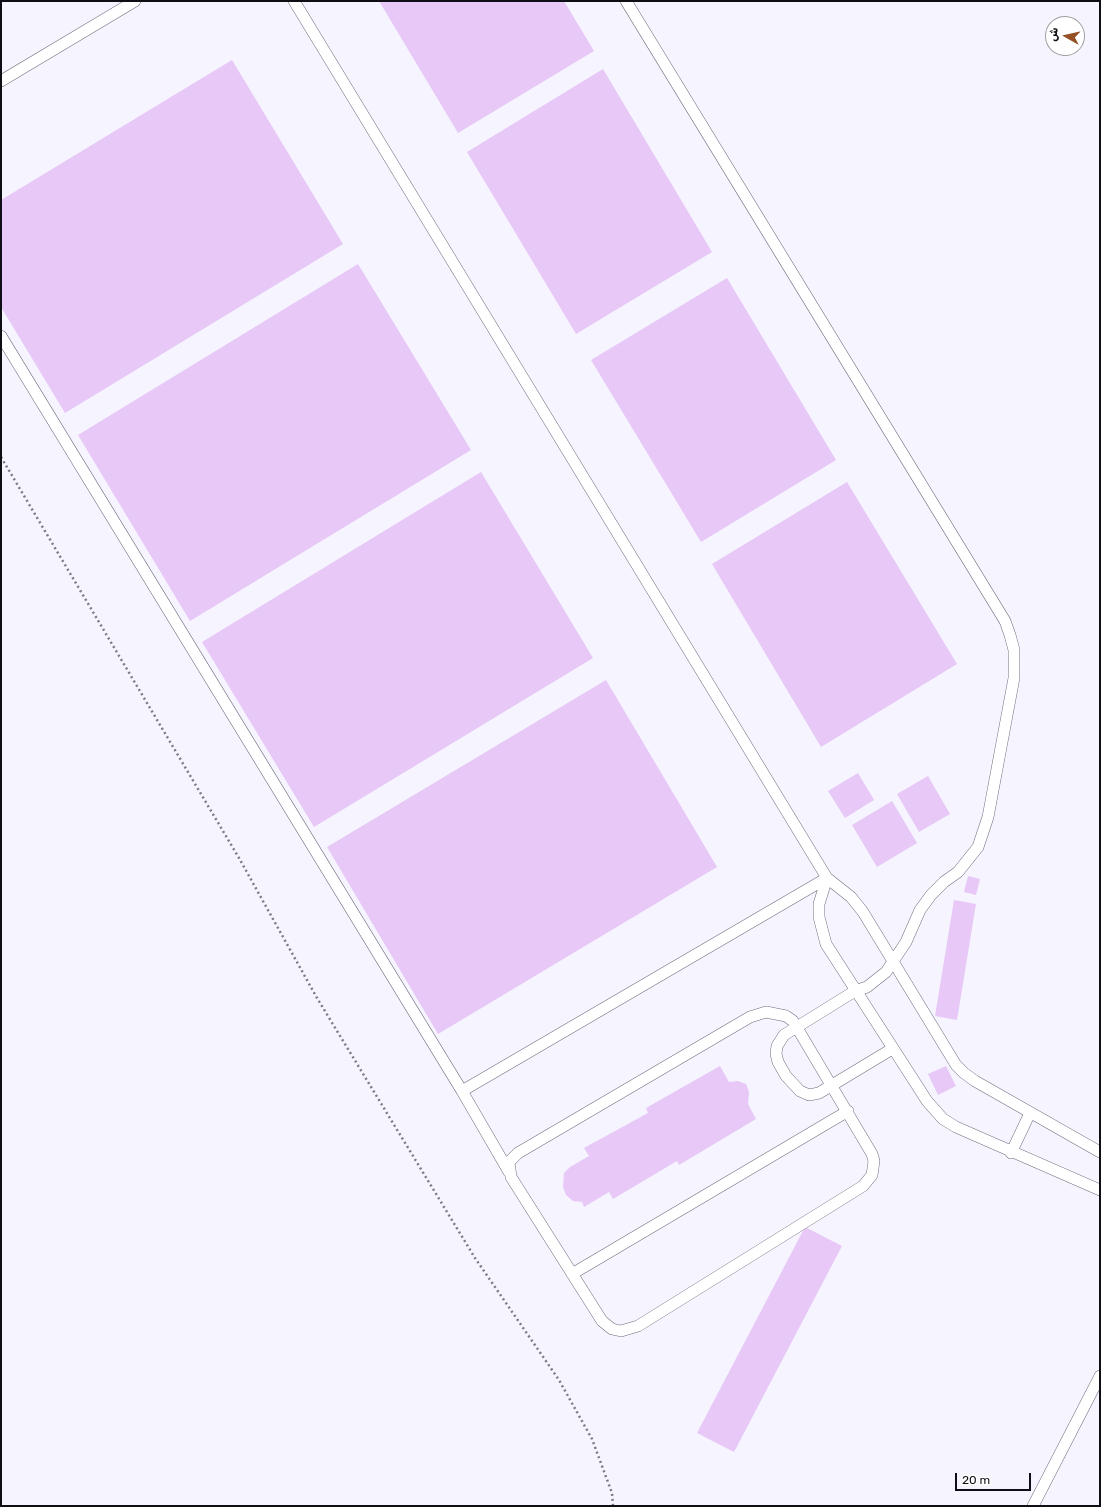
<!DOCTYPE html>
<meta charset="utf-8">
<style>
body{margin:0}
#map{position:relative;width:1101px;height:1507px;overflow:hidden;background:#f5f4ff;font-family:Rubik,"Noto Naskh Arabic",sans-serif}
canvas{display:block}
.frame{position:absolute;inset:0;border:2px solid #0f0e14;pointer-events:none}
.north{position:absolute;left:1045px;top:16px;width:40px;height:40px;box-sizing:border-box;background:#fff;border:1px solid #9f9fa1;border-radius:50%;rotate:278deg;font-size:11px;font-weight:700;line-height:16px;text-align:center;color:#0f0e14}
.north::after{content:'';display:block;margin:auto;width:14px;height:18px;background:#955125;clip-path:polygon(50% 0,100% 100%,50% 72%,0 100%)}
.scale{position:absolute;left:955px;top:1473px;width:76px;height:18px;box-sizing:border-box;border:2px solid #0f0e14;border-top:0;padding-left:5px;font-size:12px;line-height:14px;white-space:nowrap;color:#0f0e14;-webkit-text-stroke:3px #fff;paint-order:stroke}
</style>
<div id="map">
<canvas width="1101" height="1507"></canvas>
<div class="frame"></div>
<div class="north">ش</div>
<div class="scale">20 m</div>
</div>
<script>
const ctx = document.querySelector('canvas').getContext('2d');
ctx.lineJoin = 'round';
function paint(path, color) { ctx.fillStyle = color; ctx.fill(path, 'evenodd'); }
const toPath = rows => new Path2D(rows.map(r => 'M' + r).join(''));
function strokePath(path, color, width, dash) { ctx.strokeStyle = color; ctx.lineWidth = width; ctx.lineCap = dash ? 'butt' : 'round'; ctx.setLineDash(dash || []); ctx.stroke(path); }
paint(toPath([
 [379,1,564,1,594,51,458,133],
 [232,60,343,244,65,413,1,307,1,200],
 [603,69,712,252,576,334,467,152],
 [358,264,471,450,190,621,78,435],
 [727,278,836,460,701,542,591,360],
 [481,472,593,658,314,827,202,642],
 [847,482,957,664,821,747,712,564],
 [606,680,717,867,438,1034,327,847],
 [858,773,874,800,845,818,828,791],
 [928,776,950,814,919,832,897,794],
 [892,801,917,843,877,867,852,825],
 [968,876,980,879,976,895,964,892],
 [954,900,976,904,957,1020,935,1016],
 [720,1066,729,1082,738,1081,746,1084,749,1092,748,1104,756,1119,679,1165,677,1161,613,1199,609,1192,584,1207,582,1202,573,1201,566,1195,563,1187,564,1173,570,1167,589,1156,584,1148,648,1113,646,1108],
 [946,1066,956,1086,938,1095,928,1074],
 [805,1227,842,1246,734,1452,697,1433]
]), '#e7c8f7');
const lane = toPath([
 [294,1,827,878,851,897,863,912,956,1065,964,1073,975,1081,1100,1152],
 [626,1,1005,621,1010,635,1014,650,1014,678,988,817,978,847,958,872,944,882,931,895,920,910,906,942,886,972,867,987,855,991,784,1035,777,1046,776,1054,778,1062,786,1076,800,1091,809,1095,819,1093,892,1049],
 [1,81,135,1],
 [1,336,462,1091,509,1172],
 [827,878,819,904,819,917,826,944,927,1101,943,1119,956,1127,1100,1190],
 [766,1012,786,1016,793,1021,872,1154,874,1161,872,1175,863,1186,638,1326,621,1331,612,1329,602,1321,511,1177,509,1162,518,1153,750,1017,766,1012],
 [462,1091,827,878],
 [1011,1153,1030,1113],
 [572,1274,848,1111],
 [1033,1506,1100,1376]
]);
strokePath(lane, '#6f6d7c', 12);
strokePath(toPath([
 [1,457,239,858,317,998,475,1258,559,1380,592,1439,612,1493,613,1506]
]), '#7c7b84', 2.5, [2, 3]);
strokePath(lane, '#fff', 11);
</script>
